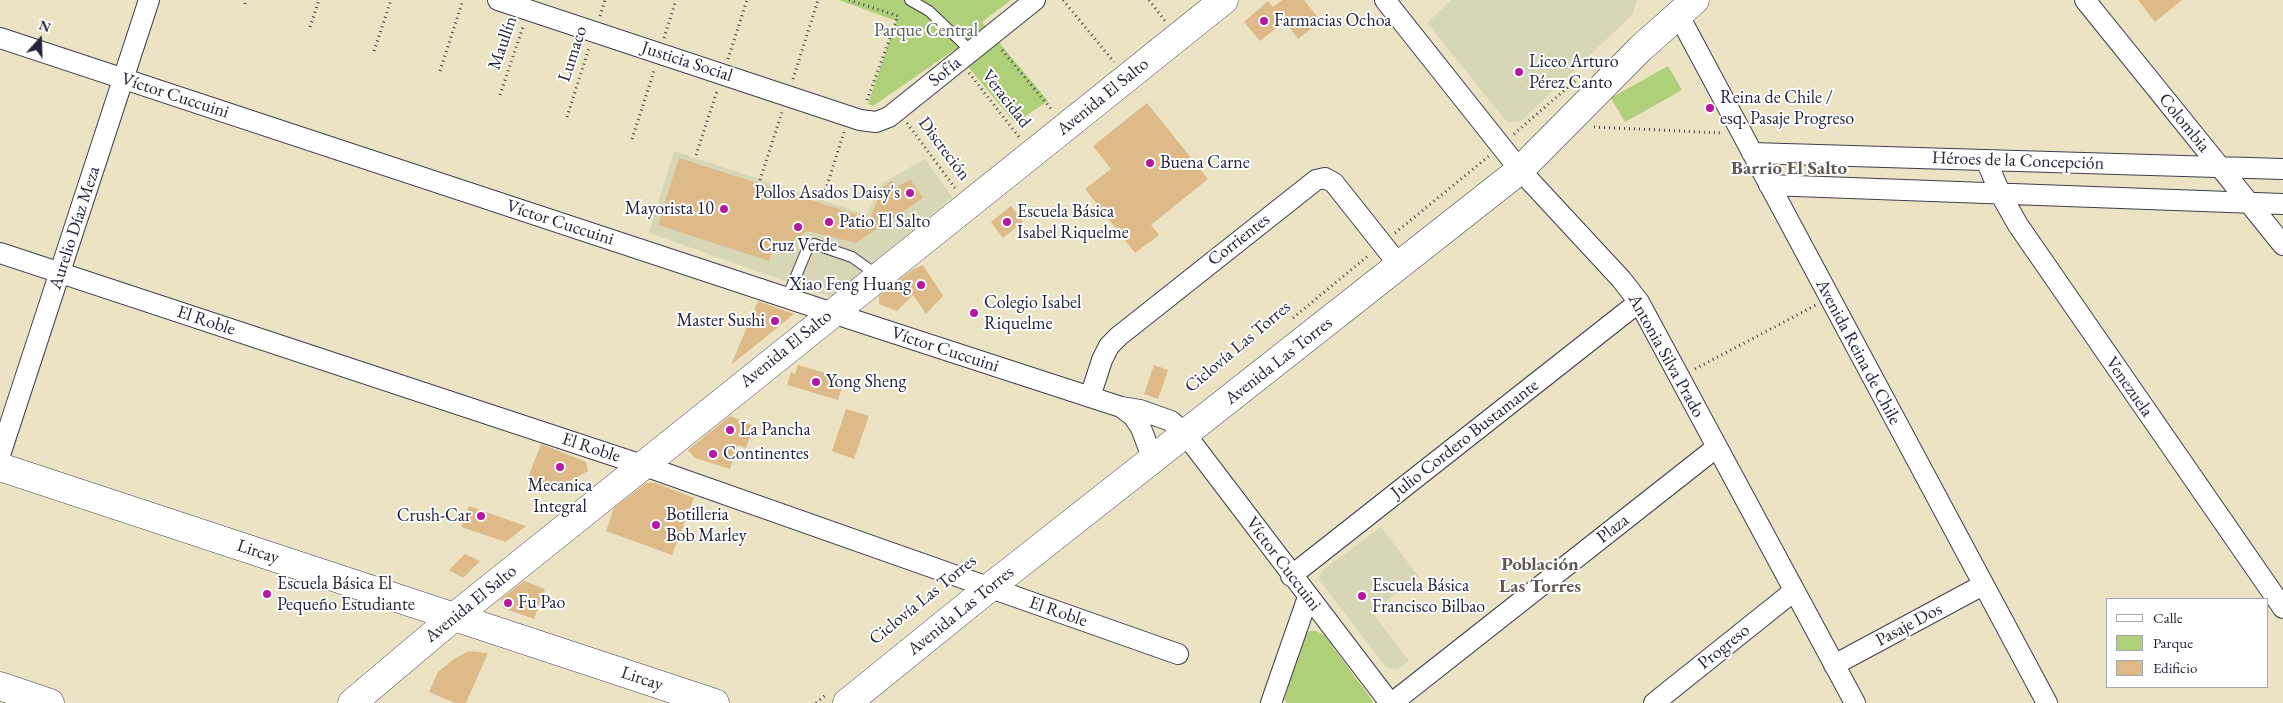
<!DOCTYPE html>
<meta charset="utf-8">
<style>
body{margin:0}
#map{position:relative;width:2283px;height:703px;overflow:hidden;background:#ebe3c3;font-family:"EB Garamond",serif}
canvas{display:block}
.legend{position:absolute;left:2106px;top:598px;width:162px;height:90px;box-sizing:border-box;background:#fff;border:1px solid #a7a7b1;margin:0;padding:6px 9px;list-style:none;font-size:15px;color:#22223b}
.legend li{display:flex;align-items:center;gap:10px;height:25px}
.legend b{width:25px;border:1px solid #a7a7b1}
.north{position:absolute;left:15px;top:15px;width:50px;height:50px;-webkit-text-stroke:4px #fff;paint-order:stroke;rotate:20deg;font-size:14px;font-weight:700;line-height:20px;text-align:center;color:#22223b}
.north::after{content:'';display:block;margin:auto;width:18px;height:22px;background:#22223b;clip-path:polygon(50% 0,100% 100%,50% 72%,0 100%)}
</style>
<div id="map">
<canvas width="2283" height="703"></canvas>
<ul class="legend">
<li><b style="height:6px;background:#fff"></b>Calle</li>
<li><b style="height:14px;background:#afd078"></b>Parque</li>
<li><b style="height:14px;background:#dfba89"></b>Edificio</li>
</ul>
<div class="north">N</div>
</div>
<script>
const ctx = document.querySelector('canvas').getContext('2d');
ctx.lineJoin = 'round';
function paint(path, color) { ctx.fillStyle = color; ctx.fill(path, 'evenodd'); }
const toPath = rows => new Path2D(rows.map(r => 'M' + r).join(''));
function strokePath(path, color, width, dash) { ctx.strokeStyle = color; ctx.lineWidth = width; ctx.lineCap = dash ? 'butt' : 'round'; ctx.setLineDash(dash || []); ctx.stroke(path); }
function write(font, color, halo, rows, align = 'center') {
  ctx.font = font + ' "EB Garamond",serif'; ctx.lineWidth = 4; ctx.setLineDash([]); ctx.textBaseline = 'middle'; ctx.strokeStyle = halo; ctx.fillStyle = color; for (const [text, x, y, turn = 0] of rows) {
    ctx.save(); ctx.translate(x, y); ctx.rotate((+turn || 0) * Math.PI / 180); ctx.textAlign = isNaN(turn) ? turn : align; if (halo) ctx.strokeText(text, 0, 0); ctx.fillText(text, 0, 0); ctx.restore();
  }
}
paint(toPath([
 [1451,0,1637,0,1632,15,1520,122,1507,122,1427,23],
 [674,151,867,215,881,184,925,159,952,197,831,297,649,233],
 [1381,527,1419,577,1372,612,1409,661,1397,670,1386,667,1319,580,1322,571]
]), '#d7d6b6');
paint(toPath([
 [839,0,1011,0,982,22,1048,101,1015,123,954,50,873,106,868,104,896,21],
 [1668,66,1682,90,1625,122,1611,98],
 [1309,631,1316,631,1324,635,1374,703,1287,703,1284,699,1303,637]
]), '#afd078');
paint(toPath([
 [1282,0,1304,0,1321,21,1298,39,1285,21,1260,41,1244,22,1268,1,1273,7],
 [2138,0,2182,0,2155,22],
 [1147,103,1208,179,1151,225,1159,235,1135,253,1085,189,1111,169,1093,146],
 [679,158,870,219,882,188,892,181,896,188,910,179,923,198,856,243,807,231,781,250,773,248,769,261,658,225],
 [1011,206,1023,222,1003,238,991,222],
 [923,265,943,296,926,314,913,295,897,311,879,304,879,296,912,270],
 [758,301,794,314,731,365],
 [798,365,845,379,838,400,787,385,791,372,795,374],
 [1154,365,1168,370,1158,399,1144,394],
 [846,409,869,416,854,459,832,451],
 [730,416,754,426,746,448,738,445,730,469,695,458,688,450],
 [541,444,586,462,588,471,553,490,527,480],
 [646,483,656,483,694,498,672,555,606,531,614,508],
 [469,506,526,526,506,542,461,527],
 [465,554,480,561,463,578,449,570],
 [524,581,545,589,534,619,503,608,501,599],
 [469,651,488,653,466,703,455,703,429,692,438,672,454,659]
]), '#dfba89');
const lane = toPath([
 [910,0,929,11,971,51],
 [787,298,806,252,809,247,814,244,852,257,877,275]
]);
const street = toPath([
 [498,0,860,120,876,122,889,117,1035,0],
 [1385,0,1520,170,1621,279,1639,302,1855,703],
 [2085,0,2283,245],
 [1678,14,2047,703],
 [0,38,863,323,1121,407,1140,410,1171,421,1186,435,1390,703],
 [1752,153,2283,169],
 [1986,160,2001,195,2018,225,2283,608],
 [1769,185,2283,204],
 [0,253,642,465,1178,654],
 [1090,397,1102,360,1109,346,1119,336,1316,180,1325,178,1334,183,1399,265],
 [1121,407,1133,416,1141,428,1153,460],
 [0,455,149,0],
 [1291,576,1639,302],
 [1834,665,1983,585],
 [1271,703,1308,597],
 [1392,703,1717,447],
 [1654,703,1794,591]
]);
const secondary = toPath([
 [0,467,715,703],
 [0,686,50,703],
 [352,703,454,617,1224,0],
 [847,703,989,588,1520,170,1641,48,1695,0]
]);
strokePath(lane, '#403f4f', 12);
strokePath(street, '#403f4f', 22);
strokePath(secondary, '#403f4f', 29);
strokePath(toPath([
 [849,0,898,16,866,103],
 [1063,0,1114,62],
 [1149,0,1165,21],
 [245,4,246,0],
 [600,16,605,0],
 [310,27,319,0],
 [664,38,676,0],
 [1002,50,1052,110],
 [374,51,391,0],
 [728,59,747,0],
 [440,71,463,0],
 [969,73,1019,137],
 [793,79,818,0],
 [500,95,523,27],
 [567,117,589,48],
 [907,123,955,188],
 [1594,127,1722,133],
 [1514,134,1575,81],
 [632,139,654,71],
 [696,155,717,91],
 [760,180,782,112],
 [824,195,844,132],
 [1395,233,1489,156],
 [1293,318,1369,255],
 [1695,369,1816,305],
 [816,703,827,694]
]), '#403f4f', 3, [1, 4]);
strokePath(lane, '#fff', 10);
strokePath(street, '#fff', 20);
strokePath(secondary, '#fff', 28);
for (const [x, y, r, color] of [
 [1264,21,5,"#b5179e"],
 [1519,72,5,"#b5179e"],
 [1710,108,5,"#b5179e"],
 [1150,163,5,"#b5179e"],
 [910,193,5,"#b5179e"],
 [724,209,5,"#b5179e"],
 [829,222,5,"#b5179e"],
 [1007,222,5,"#b5179e"],
 [798,227,5,"#b5179e"],
 [921,285,5,"#b5179e"],
 [974,313,5,"#b5179e"],
 [775,321,5,"#b5179e"],
 [816,382,5,"#b5179e"],
 [730,430,5,"#b5179e"],
 [713,454,5,"#b5179e"],
 [560,467,5,"#b5179e"],
 [481,516,5,"#b5179e"],
 [656,525,5,"#b5179e"],
 [267,594,5,"#b5179e"],
 [1362,596,5,"#b5179e"],
 [508,603,5,"#b5179e"]
]) { const dot = new Path2D(); dot.arc(x, y, r, 0, 2 * Math.PI); ctx.fillStyle = color; ctx.fill(dot); strokePath(dot, '#fff', 2); }
write('18px', '#22223b', '#fff', [
 ["Farmacias Ochoa",1274,21],
 ["Liceo Arturo",1529,62],
 ["Pérez Canto",1529,83],
 ["Reina de Chile /",1720,98],
 ["esq. Pasaje Progreso",1720,119],
 ["Buena Carne",1160,163],
 ["Pollos Asados Daisy's",900,193,"right"],
 ["Mayorista 10",714,209,"right"],
 ["Escuela Básica",1017,212],
 ["Isabel Riquelme",1017,233],
 ["Patio El Salto",839,222],
 ["Cruz Verde",798,246,"center"],
 ["Xiao Feng Huang",911,285,"right"],
 ["Colegio Isabel",984,303],
 ["Riquelme",984,324],
 ["Master Sushi",765,321,"right"],
 ["Yong Sheng",826,382],
 ["La Pancha",740,430],
 ["Continentes",723,454],
 ["Mecanica",560,486,"center"],
 ["Integral",560,507,"center"],
 ["Botilleria",666,515],
 ["Bob Marley",666,536],
 ["Crush-Car",471,516,"right"],
 ["Escuela Básica El",277,584],
 ["Pequeño Estudiante",277,605],
 ["Escuela Básica",1372,586],
 ["Francisco Bilbao",1372,607],
 ["Fu Pao",518,603]
], 'left');
write('18px', '#535f50', '#fff', [
 ["Parque Central",926,31]
]);
write('18px', '#22223b', '#fff', [
 ["Maullín",503,43,-71],
 ["Lumaco",573,54,-72],
 ["Justicia Social",687,62,18],
 ["Sofía",945,72,-39],
 ["Víctor Cuccuini",175,96,18],
 ["Avenida El Salto",1103,97,-39],
 ["Veracidad",1006,99,52],
 ["Colombia",2184,123,51],
 ["Discreción",944,149,53],
 ["Héroes de la Concepción",2018,161,2],
 ["Víctor Cuccuini",560,223,18],
 ["Aurelio Díaz Meza",75,228,-72],
 ["Corrientes",1239,240,-38],
 ["El Roble",206,321,18],
 ["Ciclovía Las Torres",1238,347,-40],
 ["Avenida El Salto",786,349,-39],
 ["Víctor Cuccuini",945,350,18],
 ["Avenida Reina de Chile",1858,352,62],
 ["Antonia Silva Prado",1666,356,61],
 ["Avenida Las Torres",1279,361,-38],
 ["Venezuela",2129,387,55],
 ["Julio Cordero Bustamante",1465,439,-38],
 ["El Roble",591,448,18],
 ["Plaza",1613,529,-38],
 ["Lircay",258,552,18],
 ["Víctor Cuccuini",1283,564,53],
 ["Ciclovía Las Torres",923,600,-39],
 ["Avenida El Salto",471,604,-39],
 ["Avenida Las Torres",961,611,-39],
 ["El Roble",1058,612,19],
 ["Pasaje Dos",1909,625,-28],
 ["Progreso",1724,647,-39],
 ["Lircay",642,679,18]
]);
write('bold 19px', '#645756', '#fff', [
 ["Barrio El Salto",1789,169],
 ["Población",1540,565],
 ["Las Torres",1540,587]
]);
</script>
